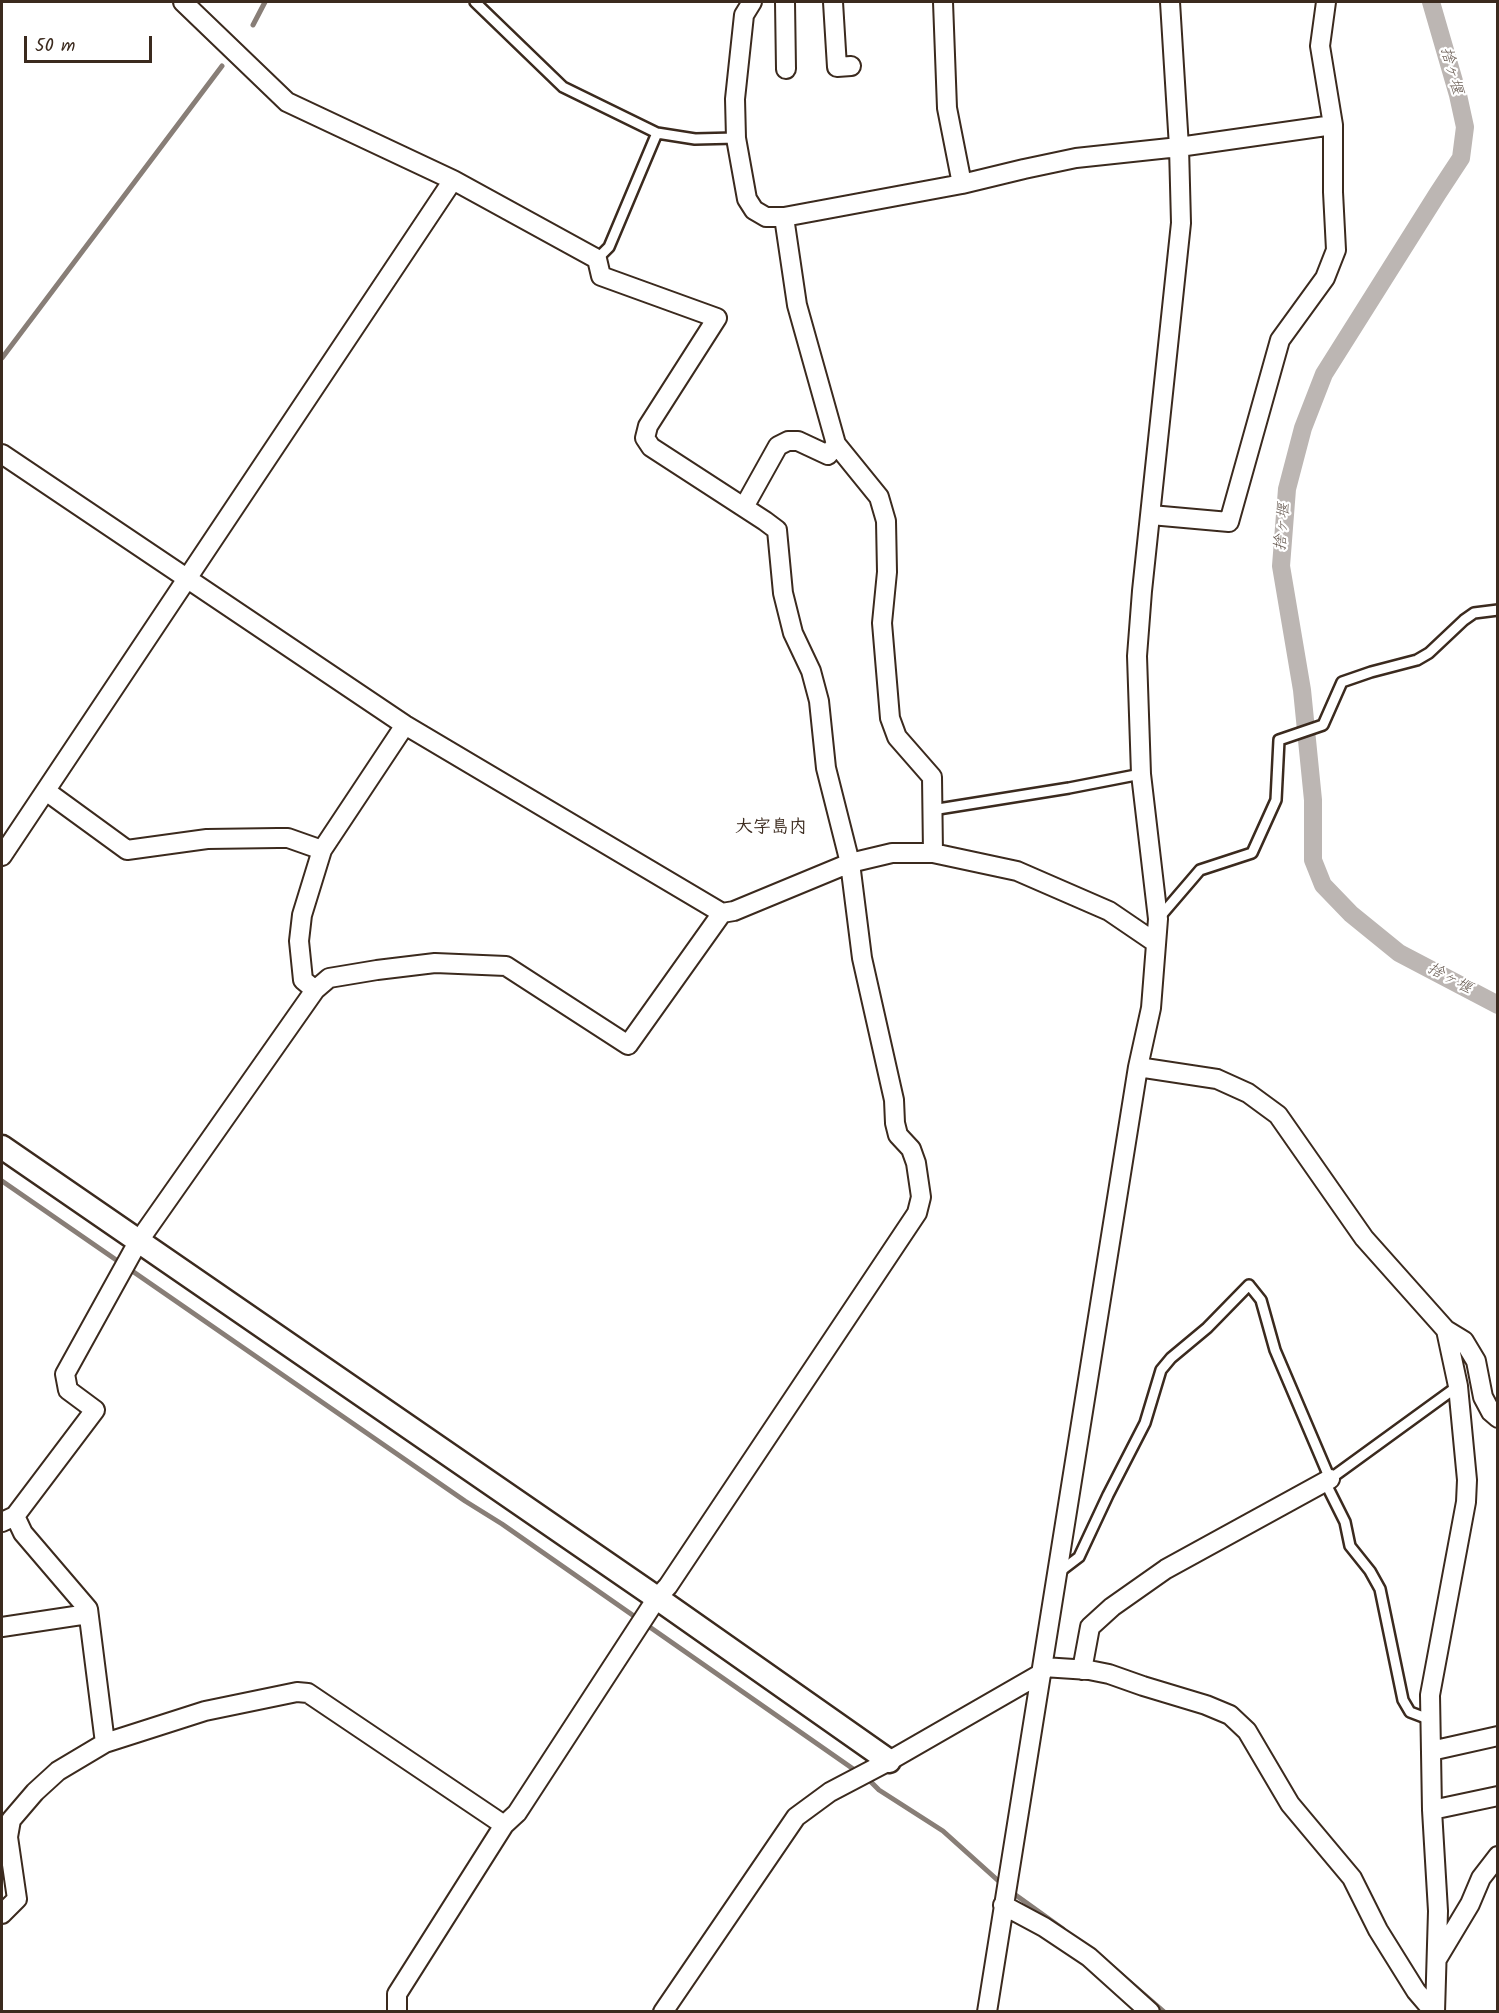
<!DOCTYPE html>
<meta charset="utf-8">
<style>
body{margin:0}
#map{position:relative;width:1499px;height:2013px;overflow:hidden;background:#fff;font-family:Kalam,sans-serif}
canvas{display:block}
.frame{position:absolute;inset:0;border:3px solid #3b2a1e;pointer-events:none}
.scale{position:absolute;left:24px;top:36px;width:128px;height:27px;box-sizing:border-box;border:3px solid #3b2a1e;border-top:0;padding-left:8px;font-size:18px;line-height:21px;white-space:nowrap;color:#3b2a1e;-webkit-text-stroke:4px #fff;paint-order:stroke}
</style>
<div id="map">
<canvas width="1499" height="2013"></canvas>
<div class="frame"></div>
<div class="scale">50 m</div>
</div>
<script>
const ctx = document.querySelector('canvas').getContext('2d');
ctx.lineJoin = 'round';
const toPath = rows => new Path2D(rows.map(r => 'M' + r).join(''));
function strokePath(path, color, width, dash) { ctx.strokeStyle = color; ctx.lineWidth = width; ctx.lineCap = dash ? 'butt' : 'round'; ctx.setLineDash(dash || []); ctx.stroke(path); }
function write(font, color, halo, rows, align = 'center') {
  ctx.font = font + ' Kalam,"Klee One",sans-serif'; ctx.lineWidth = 4.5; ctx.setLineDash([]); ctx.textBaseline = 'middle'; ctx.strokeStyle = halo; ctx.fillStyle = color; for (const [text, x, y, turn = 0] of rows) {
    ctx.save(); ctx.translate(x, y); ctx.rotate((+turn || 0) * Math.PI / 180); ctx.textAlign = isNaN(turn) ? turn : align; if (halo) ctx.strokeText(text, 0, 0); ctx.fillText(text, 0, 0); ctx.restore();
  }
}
strokePath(toPath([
 [253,25,265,2],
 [2,358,222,66],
 [2,1181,465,1501,502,1524,859,1773],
 [867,1778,879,1790,943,1831,1003,1885],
 [1010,1891,1063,1929],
 [1095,1952,1164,2012]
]), '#887e77', 5);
strokePath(toPath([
 [1431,2,1458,95,1465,127,1461,158,1438,193,1324,374,1303,428,1287,489,1281,566,1302,690,1313,800,1313,860,1323,885,1351,914,1399,953,1498,1005]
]), '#bcb6b3', 18);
const service = toPath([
 [475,2,563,87,657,133,695,139,736,138],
 [597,259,609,247,657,133],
 [932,810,1069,788,1141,774],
 [1158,919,1200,870,1252,853,1276,800,1279,740,1323,725,1342,682,1371,672,1417,660,1429,653,1464,620,1474,613,1498,610],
 [1325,1482,1345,1522,1350,1546,1370,1571,1380,1589,1403,1700,1410,1712,1431,1720],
 [1058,1573,1079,1557,1108,1495,1145,1423,1161,1370,1171,1358,1207,1328,1249,1285,1261,1300,1275,1350,1330,1479,1458,1386]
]);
const minor = toPath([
 [183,2,287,102,453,180,597,259,601,276,717,318,648,426,645,438,651,447,765,521,777,530,783,593,793,633,811,671,819,701,826,768,850,863,862,958,894,1100,895,1123,898,1135,911,1149,916,1163,921,1197,917,1213,668,1586,657,1598,517,1813,504,1825,397,1994,397,2012],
 [752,2,744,15,735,99,736,138,747,199,754,210,766,217,784,217,962,184,1024,169,1076,158,1179,147,1333,125],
 [785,2,786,69],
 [833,2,837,67,851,66],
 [943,2,947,108,962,184],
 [784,217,797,305,836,444,879,497,886,521,887,572,882,623,890,718,897,737,932,777,933,853],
 [2,454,405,725,722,913,734,911,850,863,892,853,933,853,1017,871,1109,911,1156,943],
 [744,507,778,446,788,441,798,441,828,455,836,444],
 [1151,515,1229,522,1280,340,1325,278,1336,250,1333,192,1333,125,1320,46,1326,2],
 [46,791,127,850,207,839,278,838,288,838,322,850],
 [2,856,453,180],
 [315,990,303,980,299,941,302,915,322,850,405,725],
 [1138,1067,1217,1079,1248,1093,1278,1115,1364,1238,1446,1330,1464,1341,1476,1361,1483,1397,1491,1412,1498,1418],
 [15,1516,23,1533,88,1609,105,1743],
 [2,1522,15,1516,95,1410,68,1390,65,1374,138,1242,315,990,329,978,377,970,435,963,506,966,628,1045,722,913],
 [2,1627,88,1614],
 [1043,1667,1089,1670,1109,1674,1143,1686,1206,1705,1230,1715,1247,1731,1290,1804,1352,1878,1378,1930,1416,1991,1434,2012],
 [1082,1670,1090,1627,1112,1607,1166,1569,1330,1479],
 [1431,1751,1498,1736],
 [1432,1810,1498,1796],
 [1003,1905,1044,1927,1089,1957,1150,2012],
 [2,1914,17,1899,8,1837,11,1820,35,1792,58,1771,105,1743,205,1711,297,1692,308,1693,504,1825],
 [1437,1959,1470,1904,1481,1878,1498,1856],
 [663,2012,796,1817,830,1792,889,1761,1042,1673],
 [987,2012,1138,1067,1151,1008,1158,919,1141,774,1137,656,1142,591,1181,223,1179,147,1170,2],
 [1435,2012,1438,1911,1432,1810,1430,1695,1466,1502,1467,1480,1458,1386,1446,1330]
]);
const tertiary = toPath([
 [2,1147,657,1598,889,1761]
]);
strokePath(service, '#3b2a1e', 14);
strokePath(minor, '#3b2a1e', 22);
strokePath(tertiary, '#3b2a1e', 27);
strokePath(service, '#fff', 9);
strokePath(minor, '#fff', 18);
strokePath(tertiary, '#fff', 22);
write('italic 16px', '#685b52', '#fff', [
 ["捨ヶ堰",1450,71,75],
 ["捨ヶ堰",1284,527,-85],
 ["捨ヶ堰",1449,980,28]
]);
write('bold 18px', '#3b2a1e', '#fff', [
 ["大字島内",771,829]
]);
</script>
